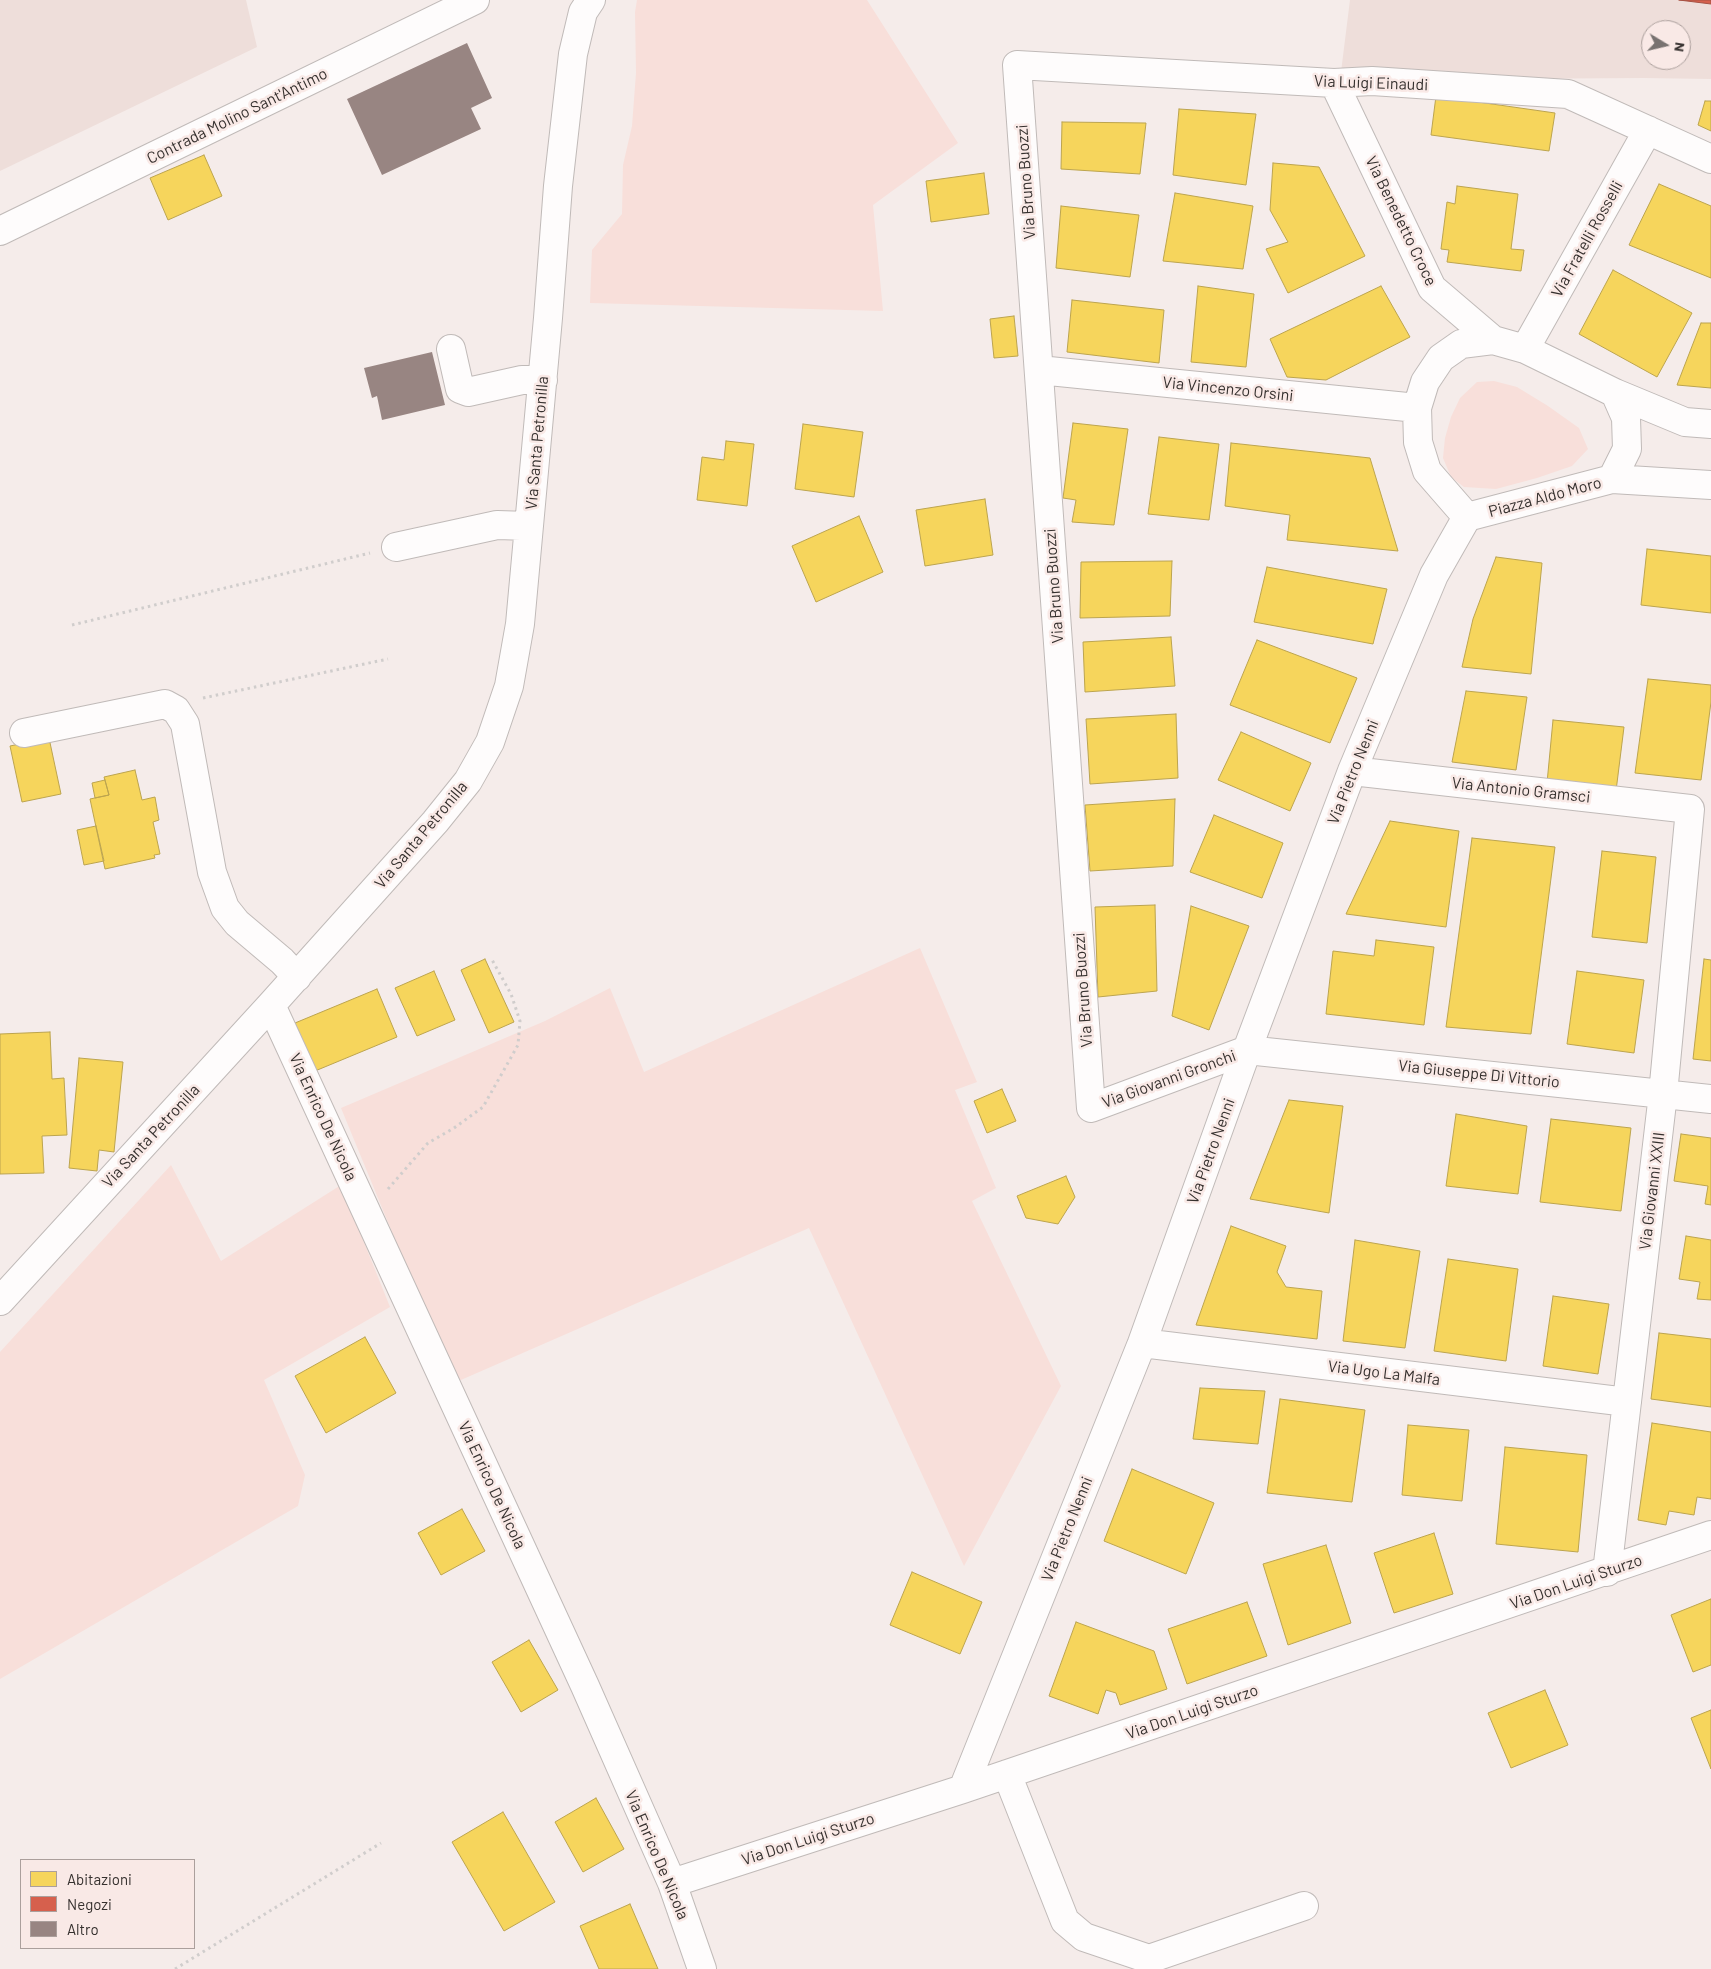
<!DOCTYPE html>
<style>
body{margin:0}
#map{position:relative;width:1711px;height:1969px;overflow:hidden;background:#f5ecea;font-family:Barlow,sans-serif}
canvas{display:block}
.legend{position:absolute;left:20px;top:1859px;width:175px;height:90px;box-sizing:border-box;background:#f9e9e6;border:1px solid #ab9f9c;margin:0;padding:6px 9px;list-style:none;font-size:15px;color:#35302e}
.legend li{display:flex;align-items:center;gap:10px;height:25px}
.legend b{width:25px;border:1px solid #ab9f9c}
.north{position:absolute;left:1641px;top:20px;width:50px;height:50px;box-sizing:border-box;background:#f9e9e6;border:1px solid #ab9f9c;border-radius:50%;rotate:99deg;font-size:14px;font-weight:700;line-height:20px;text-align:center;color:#35302e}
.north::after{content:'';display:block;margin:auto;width:18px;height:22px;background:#787270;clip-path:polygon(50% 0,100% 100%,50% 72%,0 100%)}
</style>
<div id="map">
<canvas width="1711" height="1969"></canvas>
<ul class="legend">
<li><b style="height:14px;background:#f6d55c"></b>Abitazioni</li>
<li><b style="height:14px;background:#d6604d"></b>Negozi</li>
<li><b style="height:14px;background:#988582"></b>Altro</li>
</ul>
<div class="north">N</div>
</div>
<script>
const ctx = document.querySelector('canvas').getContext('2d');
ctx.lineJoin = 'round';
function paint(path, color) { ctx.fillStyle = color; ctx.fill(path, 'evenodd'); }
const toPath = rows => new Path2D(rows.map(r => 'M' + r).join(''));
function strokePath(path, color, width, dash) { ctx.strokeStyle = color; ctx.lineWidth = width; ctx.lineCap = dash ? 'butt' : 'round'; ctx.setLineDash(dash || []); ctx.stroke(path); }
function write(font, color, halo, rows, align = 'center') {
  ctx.font = font + ' Barlow,sans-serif'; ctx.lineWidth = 5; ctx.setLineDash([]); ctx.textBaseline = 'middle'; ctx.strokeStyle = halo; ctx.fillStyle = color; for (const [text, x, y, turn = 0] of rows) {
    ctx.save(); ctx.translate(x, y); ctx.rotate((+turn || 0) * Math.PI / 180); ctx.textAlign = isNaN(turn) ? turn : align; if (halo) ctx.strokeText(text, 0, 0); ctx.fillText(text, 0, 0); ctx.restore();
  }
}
paint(toPath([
 [0,0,246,0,257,47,0,171],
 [1350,0,1711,0,1711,79,1643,78,1340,80],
 [1651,30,1681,30,1681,60,1651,60]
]), '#eededa');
paint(toPath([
 [637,0,867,0,958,143,873,205,883,311,590,303,592,250,622,214,623,165,632,126,636,73,635,12],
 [1494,381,1517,387,1548,406,1579,428,1588,449,1572,466,1537,478,1496,489,1464,487,1451,477,1443,458,1445,438,1451,417,1460,398,1477,382],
 [920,948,977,1082,955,1090,996,1188,972,1201,1061,1386,964,1566,809,1228,454,1383,341,1108,545,1021,610,988,644,1072],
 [171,1165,221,1261,341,1185,390,1307,264,1380,305,1475,298,1506,0,1679,0,1352]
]), '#f8dfda');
const homes = toPath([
 [1436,96,1555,113,1549,151,1431,135,1436,96],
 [1705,101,1711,101,1711,131,1698,125,1705,101],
 [1179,109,1256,114,1246,185,1173,175,1179,109],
 [1062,122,1146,123,1140,174,1061,169,1062,122],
 [204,155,222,196,168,220,150,178,204,155],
 [1273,163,1319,167,1365,256,1288,293,1266,249,1288,242,1270,210,1273,163],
 [984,173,989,214,931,222,926,181,984,173],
 [1659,184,1711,206,1711,278,1629,245,1659,184],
 [1457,186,1518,194,1511,249,1524,250,1521,271,1447,262,1449,250,1441,249,1447,202,1455,204,1457,186],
 [1175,193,1253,206,1243,269,1163,261,1175,193],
 [1061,206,1139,215,1130,277,1056,268,1061,206],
 [1613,270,1692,313,1657,377,1579,334,1613,270],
 [1198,286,1254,294,1246,367,1191,362,1198,286],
 [1381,286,1410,337,1326,380,1287,377,1270,339,1381,286],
 [1072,300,1164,310,1159,363,1067,352,1072,300],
 [1014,316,1018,356,994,358,990,319,1014,316],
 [1701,323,1711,323,1711,388,1677,385,1701,323],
 [1073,423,1128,429,1114,525,1072,522,1076,500,1063,498,1073,423],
 [803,424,863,432,854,497,795,489,803,424],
 [1159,437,1219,444,1209,520,1148,514,1159,437],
 [726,441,754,444,747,506,697,500,702,457,724,460,726,441],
 [1231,443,1370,458,1398,551,1287,540,1290,515,1225,506,1231,443],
 [985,499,993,555,925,566,916,510,985,499],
 [859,516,883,572,816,602,792,546,859,516],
 [1647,549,1711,556,1711,613,1641,605,1647,549],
 [1496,557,1542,563,1531,674,1462,667,1473,619,1496,557],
 [1172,561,1170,616,1080,618,1081,562,1172,561],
 [1267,567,1387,589,1373,644,1254,622,1267,567],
 [1171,637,1175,686,1085,692,1083,642,1171,637],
 [1257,640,1357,678,1330,743,1230,705,1257,640],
 [1648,679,1711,685,1711,702,1701,780,1635,773,1648,679],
 [1466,691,1527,697,1516,770,1452,762,1466,691],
 [1176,714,1178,778,1090,784,1086,719,1176,714],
 [1553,720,1624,727,1616,791,1547,783,1553,720],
 [1241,732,1311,763,1290,811,1218,780,1241,732],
 [49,738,61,794,22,802,10,746,49,738],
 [135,770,142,800,155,797,159,820,153,822,160,854,154,855,155,858,105,869,90,799,109,795,104,777,135,770],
 [105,780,109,795,95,798,92,783,105,780],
 [1175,799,1173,866,1090,871,1085,805,1175,799],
 [1214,815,1283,843,1262,898,1190,872,1214,815],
 [1390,821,1459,831,1446,927,1346,914,1390,821],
 [96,826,104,861,84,865,77,830,96,826],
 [1472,838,1555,847,1531,1034,1446,1027,1472,838],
 [1602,851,1656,857,1647,943,1592,937,1602,851],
 [1155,905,1157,991,1098,997,1095,907,1155,905],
 [1191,906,1249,926,1209,1030,1172,1016,1191,906],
 [1376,940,1434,947,1424,1025,1326,1014,1333,951,1374,956,1376,940],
 [485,959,514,1022,489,1033,461,970,485,959],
 [1704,959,1711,960,1711,1061,1693,1059,1704,959],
 [434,971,455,1020,417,1036,395,988,434,971],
 [1577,971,1644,980,1634,1053,1567,1044,1577,971],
 [377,989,397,1037,315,1071,295,1023,377,989],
 [50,1032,52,1079,64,1078,67,1135,42,1136,44,1173,0,1174,0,1034,50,1032],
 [79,1058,123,1062,114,1152,99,1150,97,1171,69,1168,79,1058],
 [1002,1089,1016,1121,987,1133,974,1101,1002,1089],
 [1289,1100,1343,1106,1329,1213,1250,1199,1289,1100],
 [1456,1114,1527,1126,1518,1194,1446,1186,1456,1114],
 [1551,1119,1631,1128,1621,1211,1540,1202,1551,1119],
 [1681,1134,1711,1138,1711,1205,1705,1204,1708,1186,1674,1181,1681,1134],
 [1066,1176,1075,1197,1058,1224,1026,1218,1017,1196,1066,1176],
 [1231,1226,1286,1246,1277,1272,1286,1287,1322,1291,1317,1339,1196,1325,1231,1226],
 [1686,1236,1711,1240,1711,1300,1697,1299,1700,1282,1679,1279,1686,1236],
 [1355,1240,1420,1251,1405,1348,1343,1341,1355,1240],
 [1448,1259,1518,1269,1506,1361,1434,1351,1448,1259],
 [1553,1296,1609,1304,1598,1374,1543,1366,1553,1296],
 [1659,1333,1711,1339,1711,1407,1651,1399,1659,1333],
 [365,1337,396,1393,326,1433,295,1376,365,1337],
 [1200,1388,1265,1391,1258,1444,1193,1439,1200,1388],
 [1280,1399,1365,1410,1352,1502,1267,1493,1280,1399],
 [1652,1423,1711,1432,1711,1499,1697,1497,1694,1515,1669,1511,1666,1525,1638,1520,1652,1423],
 [1408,1425,1469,1430,1462,1501,1402,1495,1408,1425],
 [1505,1447,1587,1455,1578,1552,1496,1544,1505,1447],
 [1132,1469,1214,1503,1186,1574,1104,1541,1132,1469],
 [462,1509,485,1551,441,1575,418,1533,462,1509],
 [1434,1533,1453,1594,1394,1613,1374,1553,1434,1533],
 [1326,1545,1351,1623,1288,1645,1263,1564,1326,1545],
 [912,1572,982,1602,960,1654,890,1625,912,1572],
 [1711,1599,1711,1665,1693,1672,1671,1615,1711,1599],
 [1247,1602,1267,1656,1187,1684,1168,1629,1247,1602],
 [1076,1622,1154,1651,1167,1689,1120,1705,1116,1693,1106,1690,1098,1714,1049,1696,1076,1622],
 [529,1640,558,1690,521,1712,492,1662,529,1640],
 [1545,1690,1568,1745,1511,1768,1488,1713,1545,1690],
 [1711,1710,1711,1769,1691,1718,1711,1710],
 [596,1798,624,1849,583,1872,555,1822,596,1798],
 [503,1812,555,1902,504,1931,452,1842,503,1812],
 [630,1904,658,1969,599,1969,580,1926,630,1904]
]);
paint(homes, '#f6d55c');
strokePath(homes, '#bca44e', 1);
const shops = toPath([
 [1679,0,1711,0,1711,4,1679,0]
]);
paint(shops, '#d6604d');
strokePath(shops, '#a65244', 1);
paint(toPath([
 [467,43,492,98,471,108,481,129,382,175,347,99],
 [432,352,445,405,382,420,377,396,372,398,364,368]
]), '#988582');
const minor = toPath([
 [1334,83,1432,288,1493,340],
 [1711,159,1568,94,1372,81,1334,83,1017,65,1091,1108,1247,1050,1711,1099],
 [0,231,475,0],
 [1493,340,1525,349,1615,393,1626,418,1627,449,1612,479,1467,517,1427,471,1418,442,1417,408,1425,382,1441,358,1461,344,1493,340],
 [451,349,460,389,468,392,522,380,543,380],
 [1525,349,1648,130],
 [1039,370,1417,408],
 [1615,393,1685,422,1711,424],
 [1612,479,1711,485],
 [396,547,497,525,529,526],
 [24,733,165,704,176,710,185,724,212,872,225,908,237,923,282,961,297,977],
 [1352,771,1690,809,1663,1094,1607,1572],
 [271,1005,585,1686,672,1883,702,1969],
 [0,1301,271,1005,435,822,468,781,490,742,509,686,520,624,548,318,558,186,573,54,583,12,591,0],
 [1142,1343,1627,1402],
 [1007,1774,1065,1921,1084,1937,1149,1959,1304,1906],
 [963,1789,1142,1343,1247,1050,1352,771,1434,575,1467,517],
 [672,1883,963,1789,1711,1535]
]);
strokePath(minor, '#c0bab8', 30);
strokePath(toPath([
 [72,625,370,553],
 [203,698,388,659],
 [388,1189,428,1143,454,1128,483,1107,518,1045,520,1021,511,994,491,958],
 [175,1969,381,1843]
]), '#d0cdcc', 3, [2.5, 4]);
strokePath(minor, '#fefcfc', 28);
write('16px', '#35302e', '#f9e9e6', [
 ["Via Luigi Einaudi",1371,83,2],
 ["Contrada Molino Sant'Antimo",237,116,-26],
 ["Via Bruno Buozzi",1026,182,-94],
 ["Via Benedetto Croce",1401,221,64],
 ["Via Fratelli Rosselli",1587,239,-61],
 ["Via Vincenzo Orsini",1228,389,6],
 ["Via Santa Petronilla",537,443,-85],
 ["Piazza Aldo Moro",1545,497,-15],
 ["Via Bruno Buozzi",1054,586,-94],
 ["Via Pietro Nenni",1353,772,-68],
 ["Via Antonio Gramsci",1521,790,6],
 ["Via Santa Petronilla",421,835,-50],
 ["Via Bruno Buozzi",1083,990,-94],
 ["Via Giuseppe Di Vittorio",1479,1074,6],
 ["Via Giovanni Gronchi",1169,1079,-20],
 ["Via Enrico De Nicola",323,1117,65],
 ["Via Santa Petronilla",151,1136,-47],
 ["Via Pietro Nenni",1211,1151,-70],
 ["Via Giovanni XXIII",1652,1191,-83],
 ["Via Ugo La Malfa",1384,1373,7],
 ["Via Enrico De Nicola",492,1485,65],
 ["Via Pietro Nenni",1067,1529,-68],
 ["Via Don Luigi Sturzo",1576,1582,-19],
 ["Via Don Luigi Sturzo",1192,1712,-19],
 ["Via Don Luigi Sturzo",808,1839,-18],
 ["Via Enrico De Nicola",657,1855,67]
]);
</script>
